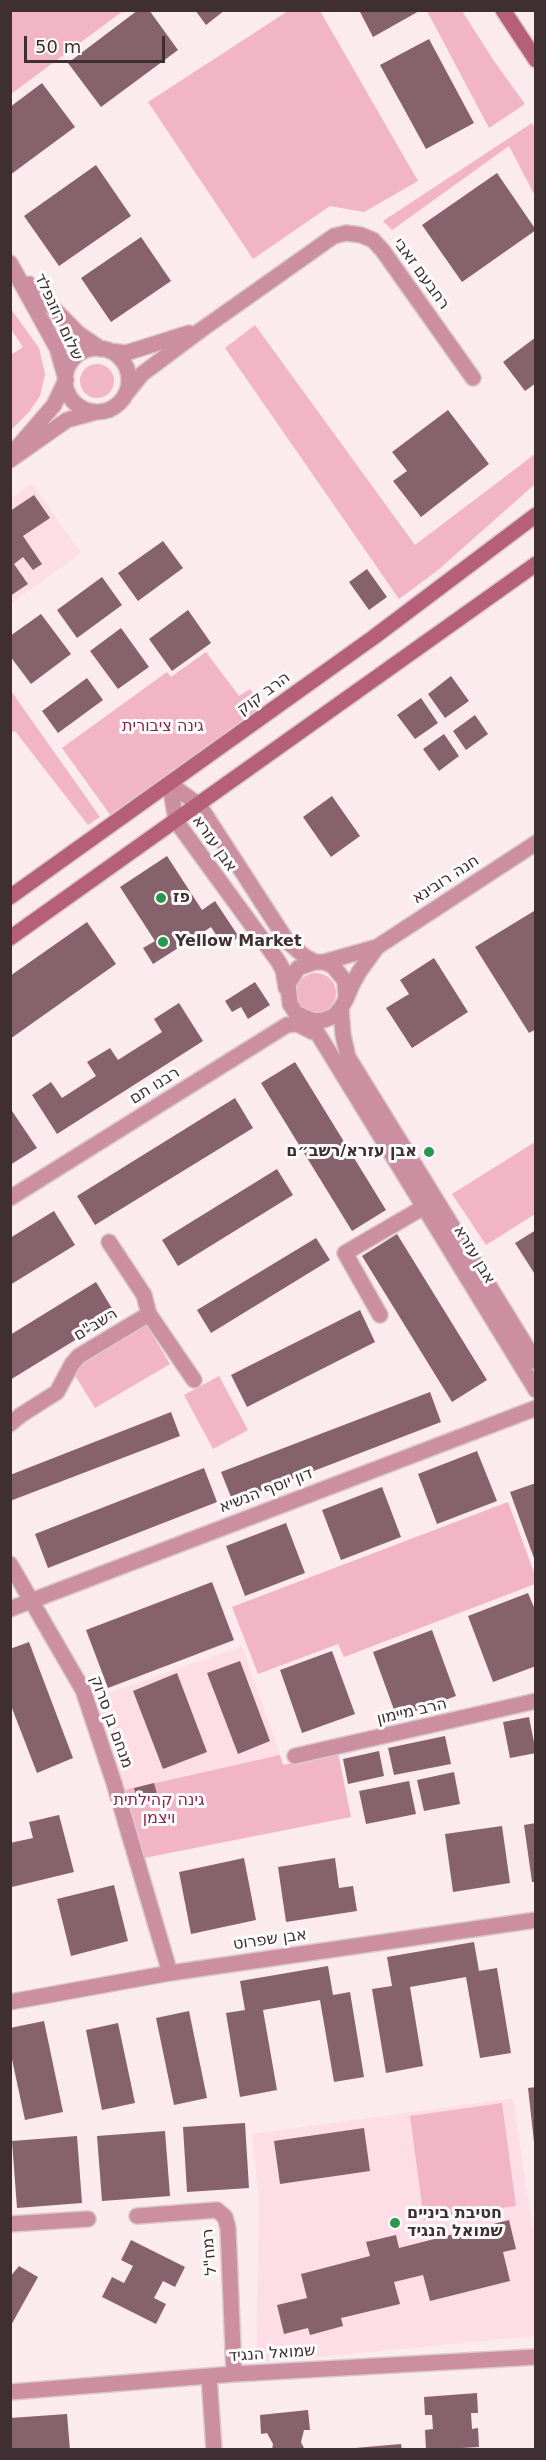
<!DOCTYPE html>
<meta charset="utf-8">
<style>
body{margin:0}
#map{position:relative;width:546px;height:2460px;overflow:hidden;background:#fbeaee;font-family:"DejaVu Sans",sans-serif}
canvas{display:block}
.frame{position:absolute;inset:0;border:12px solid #3f2f33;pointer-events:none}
.scale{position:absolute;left:24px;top:36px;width:141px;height:27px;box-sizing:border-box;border:3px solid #3f2f33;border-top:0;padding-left:8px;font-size:18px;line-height:21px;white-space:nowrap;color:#3f2f33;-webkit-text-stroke:4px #fcfcfc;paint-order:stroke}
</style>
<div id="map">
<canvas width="546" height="2460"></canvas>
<div class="frame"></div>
<div class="scale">50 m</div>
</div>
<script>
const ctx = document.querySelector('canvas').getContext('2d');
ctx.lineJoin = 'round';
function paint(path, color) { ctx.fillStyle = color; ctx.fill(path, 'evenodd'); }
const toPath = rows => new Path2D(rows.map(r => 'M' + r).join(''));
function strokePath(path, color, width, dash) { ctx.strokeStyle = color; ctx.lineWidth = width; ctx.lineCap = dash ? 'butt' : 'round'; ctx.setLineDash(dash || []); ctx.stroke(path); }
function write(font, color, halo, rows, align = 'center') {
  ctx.font = font + ' "DejaVu Sans","Noto Sans Hebrew",sans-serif'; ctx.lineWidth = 6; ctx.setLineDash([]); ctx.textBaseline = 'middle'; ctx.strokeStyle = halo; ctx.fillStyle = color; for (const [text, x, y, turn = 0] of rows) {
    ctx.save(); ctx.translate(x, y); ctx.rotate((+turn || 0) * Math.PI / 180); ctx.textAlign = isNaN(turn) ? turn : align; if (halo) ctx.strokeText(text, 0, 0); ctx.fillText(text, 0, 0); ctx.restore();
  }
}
paint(toPath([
 [32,484,81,553,11,603,10,499],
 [242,1646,280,1755,125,1790,97,1697],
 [513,2098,535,2246,535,2336,256,2363,259,2200,252,2134]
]), '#fddee6');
paint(toPath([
 [11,10,123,10,123,11,11,94],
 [288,11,320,11,418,181,364,212,330,206,253,259,148,102],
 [427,11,462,11,494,61,525,104,489,128],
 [532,123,535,130,535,196,509,146,392,230,383,221],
 [11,309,39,348,45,374,40,396,29,412,11,430,11,355,23,347,11,329],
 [255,325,415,545,535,454,535,484,438,570,399,599,225,348],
 '80 381a17 17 0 1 1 34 0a17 17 0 1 1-34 0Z',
 [206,652,239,696,250,689,262,706,111,816,62,748,167,672,171,677],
 [11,691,100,817,88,825,15,731,11,733],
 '296 993a20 20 0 1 1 40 0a20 20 0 1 1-40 0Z',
 [535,1142,535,1214,486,1245,452,1194],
 [145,1322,170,1364,95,1408,76,1377,77,1362],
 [219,1376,248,1430,213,1449,184,1395],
 [508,1502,535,1575,535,1584,344,1657,338,1644,258,1674,232,1607],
 [338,1753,351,1817,144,1858,125,1790,280,1755,283,1765],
 [502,2103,516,2206,424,2220,410,2116]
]), '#f2b5c6');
paint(toPath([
 [138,10,149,10,178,50,101,107,68,63],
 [195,10,225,10,206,25],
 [359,10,421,10,373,37],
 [429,39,474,123,426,149,380,65],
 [42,83,75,127,10,175,10,107],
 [96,165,131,216,59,266,24,216],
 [497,173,536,230,462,282,422,225],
 [141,237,171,281,111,322,81,278],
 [536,337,536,383,525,391,503,362],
 [448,410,489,464,421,517,393,481,407,471,392,452],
 [34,495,50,518,23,536,42,564,33,570,23,557,14,564,28,584,10,596,10,511],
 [163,541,183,568,138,601,118,573],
 [367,569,387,597,369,610,349,582],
 [102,577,122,605,77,638,57,610],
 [188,610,211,643,172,671,149,639],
 [41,614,71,654,31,684,10,656,10,636],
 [121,628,149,667,118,689,90,651],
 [451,676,469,701,445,718,428,694],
 [87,678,103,700,58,733,42,711],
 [421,698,438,723,415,739,397,715],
 [475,715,488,734,466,750,453,731],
 [444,734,459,756,439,771,423,749],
 [332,796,360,836,331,857,303,817],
 [167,856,202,910,215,901,239,937,224,947,211,927,153,964,143,948,155,941,120,887],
 [534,911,536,1029,529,1033,475,947],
 [87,922,116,964,10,1039,10,976],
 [434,958,468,1012,412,1048,386,1008,409,994,400,980],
 [255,982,270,1005,248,1019,241,1007,232,1012,225,1001],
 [179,1003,203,1041,57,1134,32,1095,51,1082,62,1098,96,1076,87,1062,110,1048,118,1060,162,1032,154,1019],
 [295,1062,386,1210,352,1231,261,1083],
 [235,1098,253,1128,95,1225,77,1196],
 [10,1108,37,1148,10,1165],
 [277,1169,293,1195,178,1266,162,1240],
 [54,1211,75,1245,10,1285,10,1238],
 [536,1230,536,1276,515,1243],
 [397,1234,487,1380,452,1402,362,1256],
 [316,1238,330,1260,211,1333,197,1310],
 [96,1282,116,1315,10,1380,10,1335],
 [360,1310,375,1342,247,1407,231,1375],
 [430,1392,441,1422,233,1502,221,1472],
 [171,1412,180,1436,10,1501,10,1475],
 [477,1451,497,1501,437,1524,418,1474],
 [204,1468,217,1502,48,1568,35,1534],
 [536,1483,536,1561,535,1561,510,1492],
 [382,1487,401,1537,341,1560,322,1510],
 [286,1523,305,1573,245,1596,226,1546],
 [212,1582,234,1640,108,1688,86,1630],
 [528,1593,536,1612,536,1666,493,1682,468,1616],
 [432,1630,456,1696,397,1718,373,1652],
 [29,1642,73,1758,37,1773,10,1703,10,1649],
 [332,1651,355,1714,302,1733,280,1670],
 [240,1661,270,1741,238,1754,207,1673],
 [177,1673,207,1752,163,1769,133,1691],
 [529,1717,536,1753,510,1758,503,1722],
 [445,1736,451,1764,394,1775,388,1748],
 [379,1751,384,1776,348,1784,343,1759],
 [454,1772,460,1804,424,1811,417,1780],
 [409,1781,416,1814,366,1824,359,1791],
 [154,1783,159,1801,139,1806,134,1788],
 [59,1815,74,1872,12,1887,10,1843,33,1838,29,1822],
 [536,1823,536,1882,532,1882,524,1825],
 [502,1826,510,1883,453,1892,445,1834],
 [244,1858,256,1920,191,1934,179,1872],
 [335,1858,339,1888,353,1886,357,1911,286,1922,278,1867],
 [114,1885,128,1941,71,1956,57,1899],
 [474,1942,479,1971,497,1968,511,2053,480,2058,466,1977,410,1987,423,2066,386,2073,372,1989,392,1986,387,1957],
 [328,1966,333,1995,350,1992,364,2077,334,2082,320,2000,263,2010,277,2090,240,2097,226,2013,245,2010,240,1981],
 [189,2011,207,2098,174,2105,156,2018],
 [44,2021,63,2112,25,2120,10,2050,10,2028],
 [118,2023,135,2103,102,2110,86,2030],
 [536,2087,536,2142,534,2142,528,2088],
 [245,2123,249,2188,187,2192,183,2127],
 [364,2128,370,2171,280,2184,274,2141],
 [165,2131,170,2196,102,2201,97,2136],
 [77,2136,82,2203,17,2208,12,2141],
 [509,2220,516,2249,503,2252,510,2281,430,2301,423,2275,394,2282,400,2304,341,2318,343,2326,310,2335,308,2328,284,2334,277,2305,307,2298,301,2274,370,2256,366,2242,396,2235,399,2248],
 [131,2240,185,2267,175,2287,163,2281,154,2298,166,2304,156,2324,102,2297,112,2277,124,2283,133,2266,121,2260],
 [19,2266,38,2277,10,2327,10,2277],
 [477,2393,478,2413,471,2413,472,2429,478,2428,479,2447,426,2450,425,2430,433,2429,432,2415,425,2415,424,2397],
 [308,2410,310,2430,304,2430,301,2442,305,2450,272,2450,273,2444,267,2433,261,2434,260,2415],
 [67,2414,70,2450,12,2450,10,2418],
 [401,2444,402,2450,355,2450,355,2448]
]), '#86626c');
const minor = toPath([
 [10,263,57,348,65,376],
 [29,284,79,334,101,349],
 '65 380a32 32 0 1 1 64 0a32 32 0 1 1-64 0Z',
 [110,351,126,353,189,333],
 [125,395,142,374,201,330,334,236,346,233,361,235,373,240,383,251,473,378],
 [17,448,54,405,66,380],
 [10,460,67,420,96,412],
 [170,784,176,821,278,961,283,970,286,988],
 [170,784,199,805,287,941,304,956,315,962],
 [324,962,377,947,536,843],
 [346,999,345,981,333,966,324,962,315,962,298,968,288,984,290,1004,296,1013,314,1021,324,1020,334,1016,341,1008,346,999,352,985,359,972,377,947],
 [341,1008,343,1035,348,1057,536,1362],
 [304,1019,315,1029,536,1390],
 [10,1198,287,1025,297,1024,313,1032],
 [109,1242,144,1295,149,1314,194,1380],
 [380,1315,345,1253,424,1207],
 [10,1424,21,1415,57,1392,72,1364,79,1356,149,1314],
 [10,1564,83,1690,114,1783,170,1973],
 [10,1609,536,1408],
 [295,1756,536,1701],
 [10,2002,170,1973,536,1920],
 [137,2216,217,2210,225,2217,228,2228,234,2374],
 [10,2224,88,2219],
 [209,2376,214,2450],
 [10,2392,234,2374,536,2357]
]);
const secondary = toPath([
 [503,10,536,60],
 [10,897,374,637,536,515],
 [10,938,536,564]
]);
strokePath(minor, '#d9c8cc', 18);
strokePath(secondary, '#d9c8cc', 18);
strokePath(minor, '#cc8fa1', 15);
strokePath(secondary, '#b55f7b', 15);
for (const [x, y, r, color] of [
 [161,898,6,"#2a964f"],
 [163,942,6,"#2a964f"],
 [429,1152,6,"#2a964f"],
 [395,2223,6,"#2a964f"]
]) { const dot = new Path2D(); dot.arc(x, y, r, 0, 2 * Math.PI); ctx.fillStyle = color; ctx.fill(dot); strokePath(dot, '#fcfcfc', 2); }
write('16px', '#3f2f33', '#fcfcfc', [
 ["רחבעם זאבי",421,274,54],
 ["שלום רוזנפלד",58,317,65],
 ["הרב קוק",264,694,-36],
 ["אבן עזרא",214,844,55],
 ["חנה רובינא",446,880,-33],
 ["רבנו תם",155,1086,-32],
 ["אבן עזרא",474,1255,59],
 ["רשב\"ם",96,1325,-31],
 ["דון יוסף הנשיא",266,1491,-21],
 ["הרב מיימון",412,1712,-13],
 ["מנחם בן סרוק",111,1722,70],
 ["אבן שפרוט",270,1940,-8],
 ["רמח\"ל",210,2252,-95],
 ["שמואל הנגיד",272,2354,-4]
]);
write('16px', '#8a264e', '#fcfcfc', [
 ["גינה ציבורית",163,727],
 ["גינה קהילתית",159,1801],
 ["ויצמן",159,1819]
]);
write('bold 16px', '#3f2f33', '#fcfcfc', [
 ["פז",173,898],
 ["Yellow Market",175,942],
 ["אבן עזרא/רשב״ם",417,1152,"right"],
 ["חטיבת ביניים",407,2214],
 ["שמואל הנגיד",407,2232]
], 'left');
</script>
